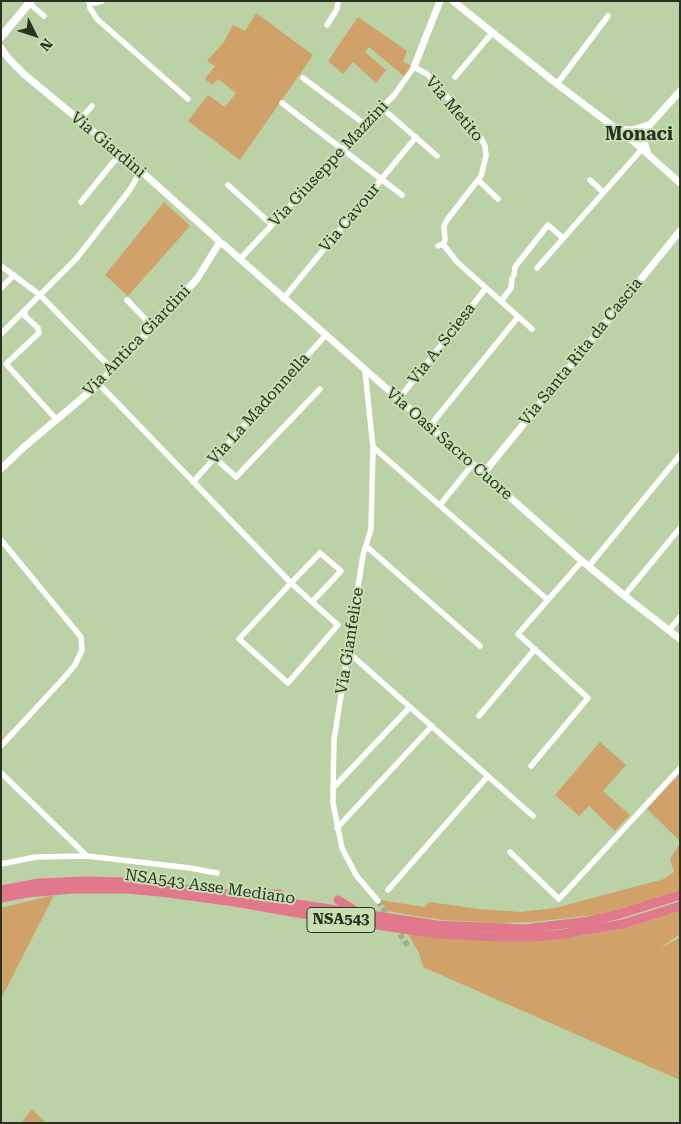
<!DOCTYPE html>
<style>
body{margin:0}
#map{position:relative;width:681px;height:1124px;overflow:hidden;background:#bad2a6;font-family:"Roboto Serif",serif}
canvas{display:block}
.frame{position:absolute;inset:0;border:2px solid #293221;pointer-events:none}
.north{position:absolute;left:10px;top:10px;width:50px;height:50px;-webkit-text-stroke:4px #c6dfb3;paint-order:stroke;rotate:131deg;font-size:14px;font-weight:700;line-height:20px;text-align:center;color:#293221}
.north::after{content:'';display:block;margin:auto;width:18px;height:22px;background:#293221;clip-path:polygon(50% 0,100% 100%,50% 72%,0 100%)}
</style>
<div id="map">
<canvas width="681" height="1124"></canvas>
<div class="frame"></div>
<div class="north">N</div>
</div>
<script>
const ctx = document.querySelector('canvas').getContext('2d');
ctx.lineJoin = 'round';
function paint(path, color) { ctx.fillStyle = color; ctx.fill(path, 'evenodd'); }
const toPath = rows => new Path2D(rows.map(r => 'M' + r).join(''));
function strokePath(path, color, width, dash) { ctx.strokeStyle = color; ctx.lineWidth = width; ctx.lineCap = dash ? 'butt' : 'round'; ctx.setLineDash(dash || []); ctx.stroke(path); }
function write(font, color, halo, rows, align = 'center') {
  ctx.font = font + ' "Roboto Serif",serif'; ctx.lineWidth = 4; ctx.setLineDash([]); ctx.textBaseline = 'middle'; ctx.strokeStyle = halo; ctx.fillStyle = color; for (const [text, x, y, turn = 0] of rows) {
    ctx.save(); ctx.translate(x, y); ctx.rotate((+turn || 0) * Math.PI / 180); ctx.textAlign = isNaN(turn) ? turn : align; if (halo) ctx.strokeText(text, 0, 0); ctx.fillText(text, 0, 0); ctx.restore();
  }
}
paint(toPath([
 [256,13,313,55,240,160,188,121,208,95,225,107,236,93,218,79,212,85,205,79,215,66,207,61,224,42,233,25,245,31],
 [358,17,407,51,403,62,412,66,405,77,369,47,365,52,386,70,376,83,353,62,343,74,328,61],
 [164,202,190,226,128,296,105,275],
 [600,742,626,765,603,791,630,815,615,831,589,806,579,816,555,795],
 [680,773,680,841,647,809],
 [680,843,680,892,637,905,596,915,531,922,499,923,443,920,415,916,388,911,380,900,424,907,430,902,478,909,520,912,555,908,664,879,674,872,670,859],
 [54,895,1,999,1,908],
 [680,911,680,934,658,950,680,937,680,1080,423,967,419,953,408,934,466,940,546,940,579,936,621,929],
 [32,1109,46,1123,21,1123]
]), '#d0a168');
strokePath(toPath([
 [378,901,389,918],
 [395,927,408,946]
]), '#9db28b', 5.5, [5.5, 3]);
strokePath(toPath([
 [89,1,90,8,97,19,188,99],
 [91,1,95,3,102,1],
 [29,3,44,16],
 [327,25,337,9,338,1],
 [455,77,492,33],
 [303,78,366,125],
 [557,84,608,16],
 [282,103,402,195],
 [382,108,437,156],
 [79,121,92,106],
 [478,180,498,199],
 [590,180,603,192],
 [228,185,272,225],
 [81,202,119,155],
 [443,244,457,262,532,329],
 [240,259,395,94,414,67,427,74,444,93,481,138,485,146,486,156,481,176,447,220,444,226,445,240,443,244,438,246],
 [1,266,40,295,113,370],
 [537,268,642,149],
 [514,275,515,267,548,225,563,238],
 [1,288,14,275],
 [283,299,416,137],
 [127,300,153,327],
 [501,301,511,288,512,279],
 [25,310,25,316,38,328,39,333,6,364,56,419],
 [1,334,76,259,129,191,141,171],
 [365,371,373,447,371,529,363,555,334,740,333,788,333,803,342,848,356,875,378,901],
 [99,384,291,583,312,602,338,625,288,683,239,639,291,583,320,553,341,571,312,602],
 [398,400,486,288],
 [429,427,518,317],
 [373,447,548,600],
 [215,458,236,477,320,389],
 [193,482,325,336],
 [440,505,472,465],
 [1,540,81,637,82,650,75,665,63,679,1,746],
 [366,546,480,646],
 [589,566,680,455],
 [624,596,680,528],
 [669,630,680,617],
 [349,653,533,816],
 [479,716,535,649],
 [531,766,588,698,518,634,582,561],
 [1,773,87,856],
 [333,788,410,707],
 [337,828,432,726],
 [510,852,559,899,680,768],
 [1,864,36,857,87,856,190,868,217,873],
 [388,890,488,776]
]), '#fff', 5.5);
strokePath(toPath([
 [453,1,557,84,634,142,680,183],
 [1,48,9,59,25,75,141,171,218,240],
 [414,67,440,1],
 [617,129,632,130,648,125],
 [648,154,644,142,646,129,680,91],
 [223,244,582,561,626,597,680,639],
 [1,469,24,447,99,384,197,279,218,245],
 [483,474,680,231]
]), '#fff', 7);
strokePath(toPath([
 [1,37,31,1]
]), '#fff', 8);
strokePath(toPath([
 [1,890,39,883,84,881,128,882,237,895,437,925,525,929,589,921,620,914,680,895],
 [261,894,279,894],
 [1,898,27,893,73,889,127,889,160,892,235,902,297,913,436,934,498,937,533,937,563,934,623,924,680,906],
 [338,900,354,910]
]), '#e2788c', 9);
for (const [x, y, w] of [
 [341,920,68]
]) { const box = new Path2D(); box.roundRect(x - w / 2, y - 12.5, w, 25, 4); ctx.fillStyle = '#c6dfb3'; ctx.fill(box); strokePath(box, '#293221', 1); }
write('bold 15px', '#293221', null, [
 ["NSA543",341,920]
]);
write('16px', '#293221', '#c6dfb3', [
 ["Via Metito",454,109,50],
 ["Via Giardini",108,145,40],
 ["Via Giuseppe Mazzini",329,164,-47],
 ["Via Cavour",350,218,-50],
 ["Via Antica Giardini",137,341,-46],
 ["Via A. Sciesa",442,344,-52],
 ["Via Santa Rita da Cascia",581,352,-51],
 ["Via La Madonnella",259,409,-48],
 ["Via Oasi Sacro Cuore",449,444,41],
 ["Via Gianfelice",350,641,-81],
 ["NSA543 Asse Mediano",210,887,8]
]);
write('bold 18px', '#293221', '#c6dfb3', [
 ["Monaci",639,135]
]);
</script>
